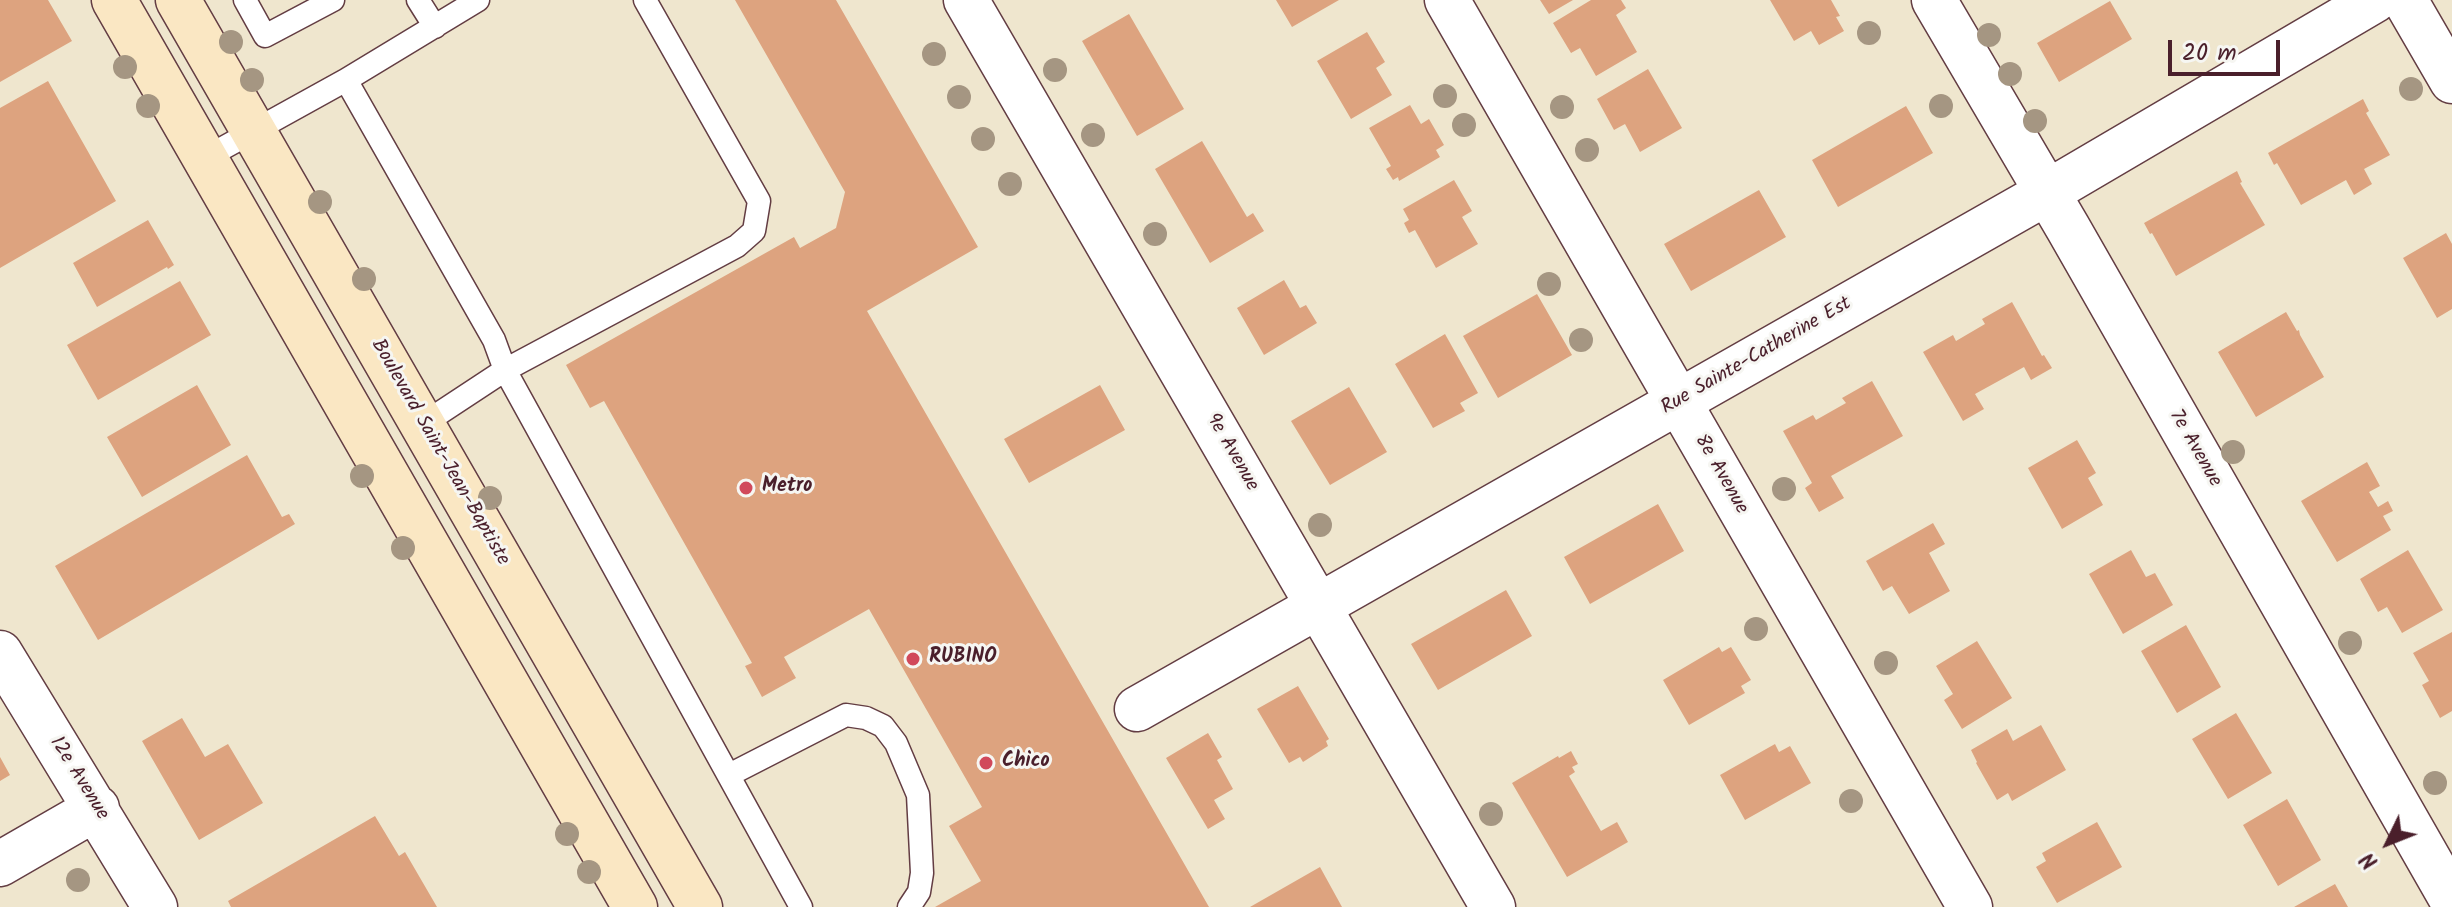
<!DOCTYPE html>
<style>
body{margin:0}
#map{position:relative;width:2452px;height:907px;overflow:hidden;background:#efe6ce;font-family:Kalam,sans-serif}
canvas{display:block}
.north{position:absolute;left:2348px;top:803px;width:80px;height:80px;-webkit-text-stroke:6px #f6f6f2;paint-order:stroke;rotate:227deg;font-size:22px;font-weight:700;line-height:32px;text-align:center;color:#4a1f2b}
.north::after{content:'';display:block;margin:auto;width:28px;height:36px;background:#4a1f2b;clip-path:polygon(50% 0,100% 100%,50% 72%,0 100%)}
.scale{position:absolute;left:2168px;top:40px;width:112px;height:36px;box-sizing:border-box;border:4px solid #4a1f2b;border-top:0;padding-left:10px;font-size:24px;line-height:28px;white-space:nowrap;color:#4a1f2b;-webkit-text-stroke:6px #f6f6f2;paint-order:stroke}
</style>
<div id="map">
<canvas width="2452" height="907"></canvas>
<div class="north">N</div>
<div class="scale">20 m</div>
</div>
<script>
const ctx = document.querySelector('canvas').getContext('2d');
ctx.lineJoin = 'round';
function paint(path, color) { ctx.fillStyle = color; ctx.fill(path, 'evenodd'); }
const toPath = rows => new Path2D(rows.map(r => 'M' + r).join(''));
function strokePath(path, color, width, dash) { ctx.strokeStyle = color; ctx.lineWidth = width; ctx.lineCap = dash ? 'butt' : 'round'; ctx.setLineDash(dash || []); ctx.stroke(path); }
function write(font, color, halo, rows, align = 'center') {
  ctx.font = font + ' Kalam,sans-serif'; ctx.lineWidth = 6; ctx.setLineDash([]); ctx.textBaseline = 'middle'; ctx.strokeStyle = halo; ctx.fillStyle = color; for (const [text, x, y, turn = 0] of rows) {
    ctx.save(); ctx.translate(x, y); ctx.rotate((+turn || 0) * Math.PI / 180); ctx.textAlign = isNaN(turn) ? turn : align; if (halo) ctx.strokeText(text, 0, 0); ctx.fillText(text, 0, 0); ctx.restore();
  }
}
paint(toPath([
 [0,0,48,0,72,41,0,82],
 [735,0,836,0,978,247,867,311,1209,907,935,907,981,881,949,826,982,807,869,609,784,657,796,678,762,697,745,666,752,663,604,401,590,408,566,365,794,237,800,248,836,228,845,192],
 [1276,0,1339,0,1292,27],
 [1540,0,1573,0,1549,14],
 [1591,0,1621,0,1626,8,1616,15,1637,52,1596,76,1580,48,1571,53,1553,23],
 [1770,0,1831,0,1840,16,1836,17,1844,31,1819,45,1811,31,1794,41],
 [2110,1,2132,39,2059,82,2037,43],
 [1129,14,1184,109,1137,136,1082,41],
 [1367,32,1385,62,1376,68,1392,95,1351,119,1317,61],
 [1648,69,1682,128,1640,152,1625,124,1614,130,1597,99],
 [48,81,116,201,0,268,0,108],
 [2363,99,2369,111,2366,113,2390,155,2364,169,2372,184,2354,195,2346,180,2301,205,2277,163,2274,165,2268,153],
 [1410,105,1421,124,1429,119,1444,145,1436,150,1440,157,1399,181,1398,177,1393,180,1386,169,1391,166,1369,128],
 [1906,106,1933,153,1838,207,1812,160],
 [1202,141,1247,217,1253,213,1264,231,1210,263,1155,169],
 [2237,171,2242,182,2240,183,2265,225,2176,276,2152,233,2150,234,2144,223],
 [1454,180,1472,211,1462,217,1478,244,1436,268,1415,230,1409,233,1404,223,1409,220,1403,209],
 [1759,190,1786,237,1691,291,1664,244],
 [148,220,174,265,168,269,167,267,97,307,73,263],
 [2446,233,2452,244,2452,309,2437,318,2403,258],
 [1284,280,1300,308,1306,305,1317,323,1264,355,1237,308],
 [180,281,211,335,98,400,67,345],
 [1537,294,1572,355,1498,398,1463,336],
 [2012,302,2042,356,2044,355,2052,368,2031,380,2024,367,1975,394,1984,409,1963,421,1923,352,1953,335,1956,341,1985,324,1982,319],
 [2286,312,2297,331,2299,330,2300,335,2324,377,2256,417,2218,352],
 [1445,334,1478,393,1460,403,1465,411,1433,428,1395,364],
 [1872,381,1903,436,1831,476,1844,498,1819,512,1805,488,1812,483,1783,431,1813,415,1816,420,1846,403,1842,398],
 [197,385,231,445,142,497,107,437],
 [1100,385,1125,430,1029,483,1004,439],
 [1349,387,1387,452,1330,485,1291,421],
 [2077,440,2096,473,2088,478,2103,505,2062,529,2028,468],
 [247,455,282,517,289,514,295,524,98,640,55,566],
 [2367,462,2380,486,2369,492,2378,507,2388,501,2393,511,2383,516,2391,530,2337,562,2301,501],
 [1658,504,1684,551,1590,604,1564,557],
 [1933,523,1945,544,1929,553,1950,591,1909,614,1892,586,1883,591,1866,561],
 [2131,550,2146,577,2155,573,2173,605,2123,634,2089,574],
 [2408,550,2443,610,2402,633,2387,607,2378,612,2360,579],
 [1506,590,1532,636,1438,690,1411,644],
 [2186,625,2221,687,2177,713,2141,651],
 [2452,632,2452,711,2440,718,2422,685,2429,681,2413,653],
 [1977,641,2012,698,1962,729,1944,700,1953,694,1936,666],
 [1719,647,1722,652,1731,647,1751,680,1741,686,1745,693,1689,725,1663,680],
 [1298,686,1329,739,1326,741,1328,746,1303,762,1300,757,1289,763,1257,709],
 [2236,713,2272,773,2228,799,2192,739],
 [182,718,205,757,228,744,263,803,199,840,142,741],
 [2041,725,2066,770,2012,801,2008,793,1997,800,1976,763,1977,762,1971,750,2007,729,2013,741],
 [1208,733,1222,757,1217,760,1233,789,1214,800,1225,819,1208,829,1166,758],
 [1775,744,1779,752,1790,746,1811,783,1745,820,1720,775],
 [1571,751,1578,764,1572,767,1575,772,1569,776,1601,831,1617,822,1628,842,1567,877,1512,783,1558,756,1559,758],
 [0,757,10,775,0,781],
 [2287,799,2321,860,2278,886,2243,825],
 [375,816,399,856,405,852,437,907,231,907,228,901],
 [2097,822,2122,867,2057,903,2036,867,2046,861,2042,853],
 [1320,867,1342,907,1250,907],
 [2335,884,2348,907,2294,907]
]), '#dda37f');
const service = toPath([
 [245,0,265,36,333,0],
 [418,0,435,27],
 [478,0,346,80,494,340,505,370,801,907],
 [205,158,346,80],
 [423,424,505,370,737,246,754,231,759,201,645,0],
 [729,775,846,715,866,718,883,726,896,743,918,795,922,873,919,892,909,907]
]);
const minor = toPath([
 [966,0,1493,907],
 [1447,0,1970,907],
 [1934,0,2068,228,2452,900],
 [2405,0,2452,81],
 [0,653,155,907],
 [1137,709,2048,192,2375,0],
 [0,864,97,808]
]);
const secondary = toPath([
 [114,0,635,907],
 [178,0,700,907]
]);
strokePath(service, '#633d43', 25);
strokePath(minor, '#633d43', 47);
strokePath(secondary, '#633d43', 47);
strokePath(service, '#fff', 22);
strokePath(minor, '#fff', 44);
strokePath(secondary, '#fae7c3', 44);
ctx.fillStyle = '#a59682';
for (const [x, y] of [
 [1869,33],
 [1989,35],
 [231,42],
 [934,54],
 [125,67],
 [1055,70],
 [2010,74],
 [252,80],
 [2411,89],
 [1445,96],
 [959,97],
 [148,106],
 [1941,106],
 [1562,107],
 [2035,121],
 [1464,125],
 [1093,135],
 [983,139],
 [1587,150],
 [1010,184],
 [320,202],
 [1155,234],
 [364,279],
 [1549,284],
 [1581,340],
 [2233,452],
 [362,476],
 [1784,489],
 [490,498],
 [1320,525],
 [403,548],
 [1756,629],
 [2350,643],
 [1886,663],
 [2435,783],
 [1851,801],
 [1491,814],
 [567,834],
 [589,872],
 [78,880]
]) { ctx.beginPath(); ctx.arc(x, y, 12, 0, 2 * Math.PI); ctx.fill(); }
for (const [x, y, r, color] of [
 [746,488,8,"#d1495b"],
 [913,659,8,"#d1495b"],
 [986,763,8,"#d1495b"]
]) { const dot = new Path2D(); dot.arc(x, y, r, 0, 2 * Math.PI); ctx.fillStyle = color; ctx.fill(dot); strokePath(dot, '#f6f6f2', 3); }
write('20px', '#4a1f2b', '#f6f6f2', [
 ["Rue Sainte-Catherine Est",1757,357,-30],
 ["7e Avenue",2194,449,60],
 ["Boulevard Saint-Jean-Baptiste",439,453,60],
 ["9e Avenue",1231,453,60],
 ["8e Avenue",1720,475,60],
 ["12e Avenue",78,779,58]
]);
write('bold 20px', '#4a1f2b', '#f6f6f2', [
 ["Metro",762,488],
 ["RUBINO",929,659],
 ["Chico",1002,763]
], 'left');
</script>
